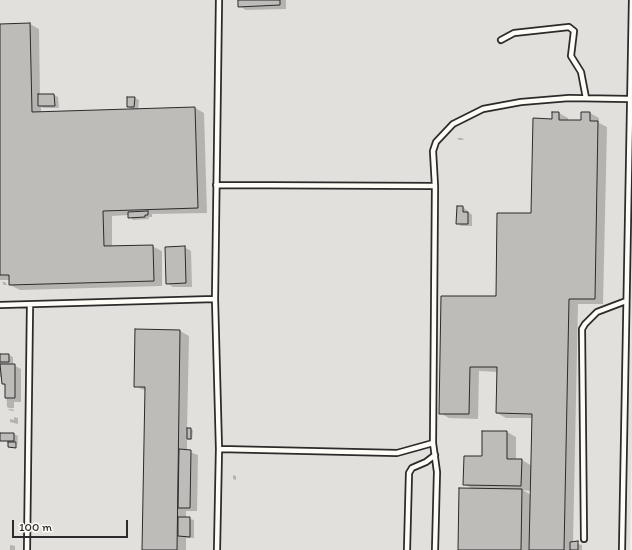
<!DOCTYPE html>
<style>
body{margin:0}
#map{position:relative;width:632px;height:550px;overflow:hidden;background:#f0efeb;font-family:Itim,sans-serif}
canvas{display:block}
.scale{position:absolute;left:12px;top:520px;width:116px;height:18px;box-sizing:border-box;border:2px solid #2b2b2b;border-top:0;padding-left:5px;font-size:12px;line-height:14px;white-space:nowrap;color:#2b2b2b;-webkit-text-stroke:3px #fdfcf7;paint-order:stroke}
</style>
<div id="map">
<canvas width="632" height="550"></canvas>
<div class="scale">100 m</div>
</div>
<script>
const ctx = document.querySelector('canvas').getContext('2d');
ctx.lineJoin = 'round';
function paint(path, color) { ctx.fillStyle = color; ctx.fill(path, 'evenodd'); }
const toPath = rows => new Path2D(rows.map(r => 'M' + r).join(''));
function strokePath(path, color, width, dash) { ctx.strokeStyle = color; ctx.lineWidth = width; ctx.lineCap = dash ? 'butt' : 'round'; ctx.setLineDash(dash || []); ctx.stroke(path); }
paint(toPath([
 [0,0,632,0,632,435,630,550,0,550]
]), '#e1e0dc');
paint(toPath([
 [239,0,286,0,286,9,246,10,239,6],
 [30,24,39,29,40,95,54,95,58,97,59,108,44,108,41,107,41,113,134,110,128,107,128,98,135,98,139,100,138,110,195,108,204,113,207,213,152,214,152,217,149,217,149,219,133,220,129,215,112,216,112,247,152,246,162,251,162,286,20,290,10,285,10,280,0,280,0,25],
 [553,113,559,113,568,118,568,121,582,121,582,113,590,113,599,118,599,123,607,127,603,304,578,304,573,543,582,545,582,550,459,550,473,489,464,484,483,457,483,432,507,432,516,437,516,460,522,460,532,466,533,418,506,418,497,413,498,372,479,371,478,419,449,418,440,413,497,297,532,214],
 [523,490,531,491,531,495],
 [457,138,462,138,464,140,459,140],
 [463,207,472,215,472,226,461,226,457,223],
 [184,247,191,251,192,287,173,287,167,283],
 [2,282,5,282,7,285,4,285],
 [180,331,189,336,187,429,193,430,192,440,187,439,187,451,198,455,197,511,186,511,186,518,194,520,194,538,186,538,186,550,143,550,146,391,135,386],
 [0,355,8,355,13,357,13,365,21,369,21,402,14,402,14,408,9,408,14,410,14,411,7,410,11,409,7,407,6,386,3,384,3,378,0,377,0,365,2,365,0,364],
 [14,417,18,418,18,424,10,422,10,419,14,420],
 [14,434,18,436,17,448,17,442,15,442,15,448,11,448,9,442,1,440],
 [233,475,236,476,236,480,233,479],
 [10,545,15,546,15,550,10,550]
]), '#0003');
const building = toPath([
 [238,0,280,0,280,5,238,7,238,0],
 [30,23,32,112,195,107,198,208,103,211,104,246,153,245,154,281,9,285,9,275,0,275,0,24,30,23],
 [38,94,54,94,55,106,38,106,38,94],
 [127,97,135,97,134,107,127,107,127,97],
 [552,112,559,112,559,120,581,120,581,112,590,112,590,121,598,121,595,299,569,299,564,550,529,550,532,414,496,413,497,367,470,367,469,414,439,414,441,296,496,296,497,213,531,213,533,118,552,119,552,112],
 [457,206,463,206,463,212,468,212,468,224,456,224,457,206],
 [148,211,148,215,145,215,145,217,128,218,128,212,148,211],
 [185,246,186,283,166,284,165,247,185,246],
 [135,329,180,330,177,550,142,550,145,387,134,387,135,329],
 [0,354,9,354,9,362,0,362,0,354],
 [0,364,15,364,15,398,5,398,5,384,2,384,0,364],
 [187,428,191,428,191,439,187,439,187,428],
 [482,431,507,431,507,459,522,459,521,486,463,485,464,456,482,456,482,431],
 [0,433,14,433,14,441,0,441,0,433],
 [8,442,16,442,16,448,8,447,8,442],
 [179,449,191,450,190,508,178,508,179,449],
 [459,488,522,489,521,550,458,550,459,488],
 [178,517,190,517,190,537,178,536,178,517],
 [578,541,578,550,570,550,570,542,578,541]
]);
paint(building, '#bdbcb8');
strokePath(building, '#2b2b2b', 1);
const lane = toPath([
 [501,40,514,33,569,27,574,31,571,56,581,72,586,98],
 [216,185,435,186],
 [0,305,215,299],
 [219,449,397,453,433,443],
 [584,539,582,329,585,324,597,312,626,301],
 [27,550,30,305],
 [217,550,219,449,215,299,219,0],
 [407,550,409,473,412,468,426,462,435,455],
 [435,550,437,472,433,443,435,186,433,151,436,142,453,124,483,109,521,102,569,98,629,99],
 [622,550,632,0]
]);
strokePath(lane, '#2b2b2b', 8);
strokePath(lane, '#fdfcf7', 4.5);
</script>
